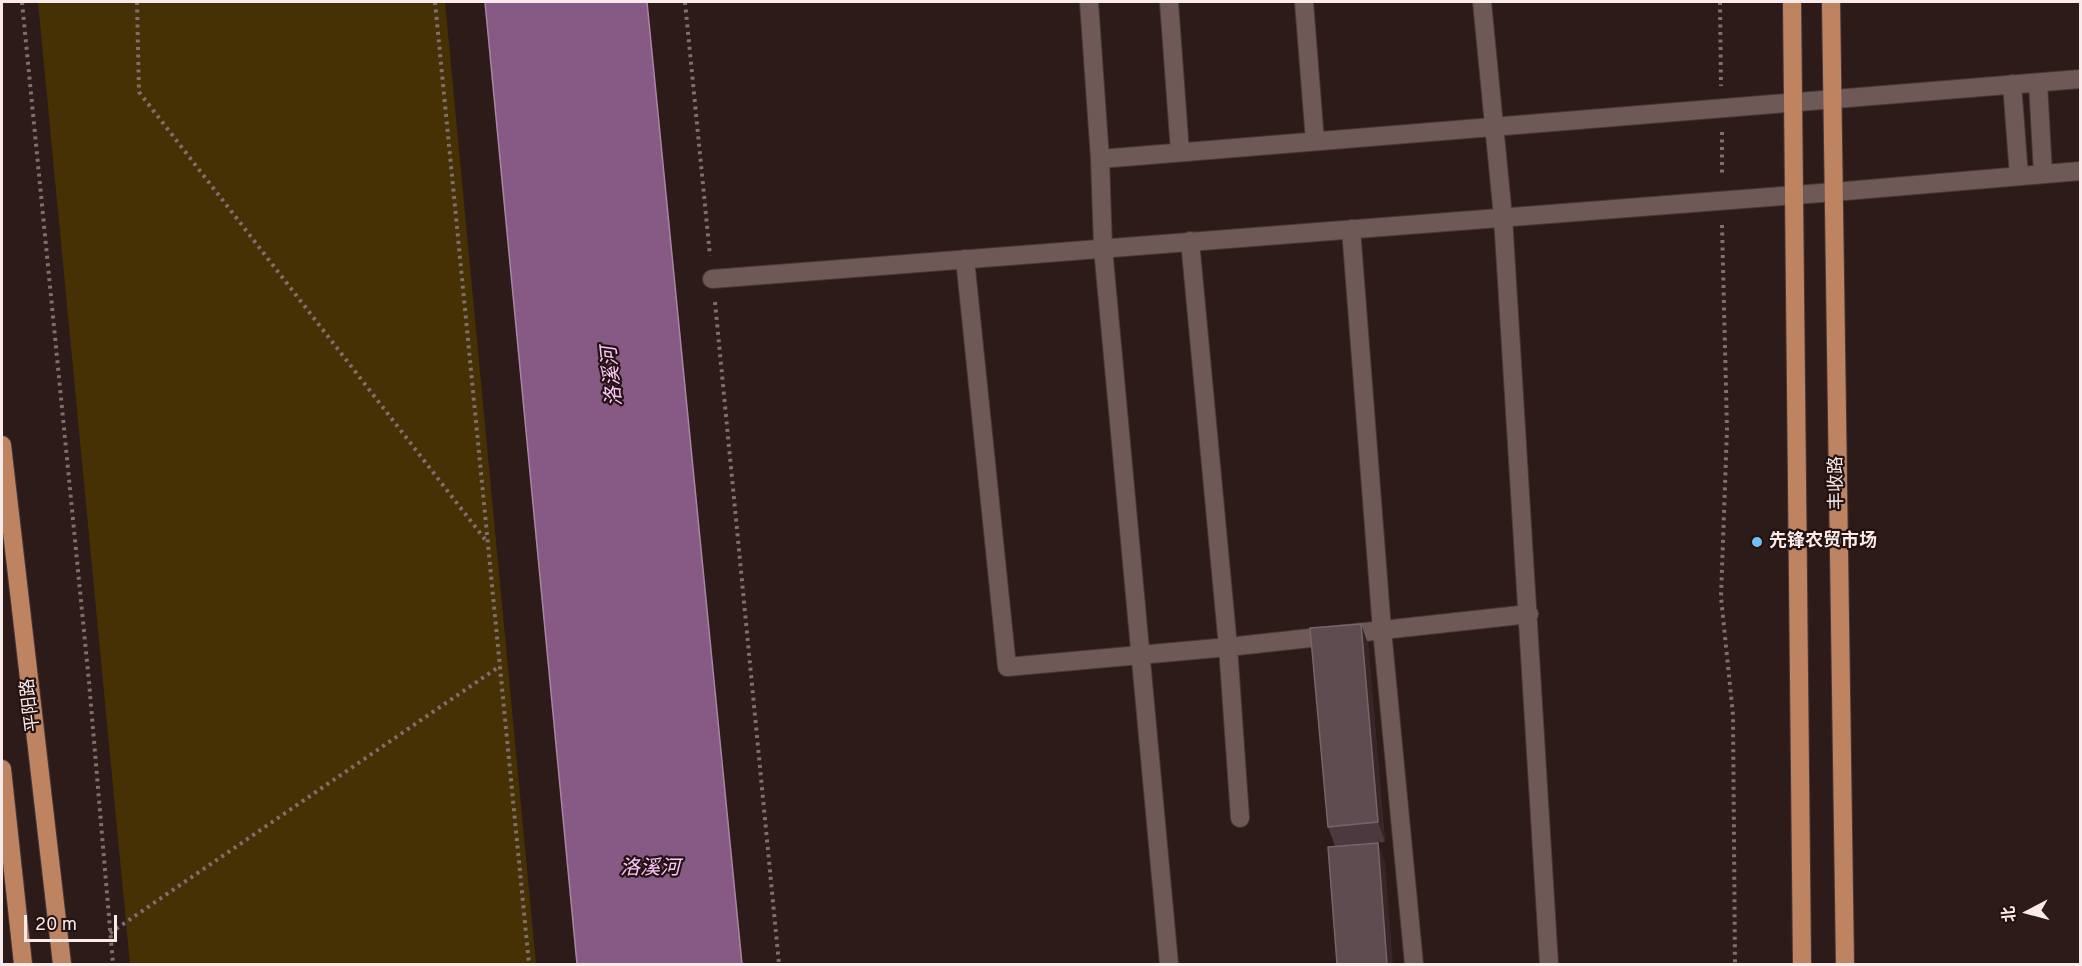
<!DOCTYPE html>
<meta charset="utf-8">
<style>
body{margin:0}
#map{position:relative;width:2082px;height:966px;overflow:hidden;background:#2d1b1a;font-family:Overpass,"Noto Sans SC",sans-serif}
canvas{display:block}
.frame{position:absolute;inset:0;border:3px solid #f8ebe9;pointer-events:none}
.north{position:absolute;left:1998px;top:882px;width:60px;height:60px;-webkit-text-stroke:4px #231211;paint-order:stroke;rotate:264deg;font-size:16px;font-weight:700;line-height:24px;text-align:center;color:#f8ebe9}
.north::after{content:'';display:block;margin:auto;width:21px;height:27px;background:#f8ebe9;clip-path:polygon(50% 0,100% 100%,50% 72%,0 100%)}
.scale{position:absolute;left:24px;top:915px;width:93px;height:27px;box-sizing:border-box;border:3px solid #f8ebe9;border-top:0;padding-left:8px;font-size:18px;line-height:21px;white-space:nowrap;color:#f8ebe9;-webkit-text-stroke:4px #231211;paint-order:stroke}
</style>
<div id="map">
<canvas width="2082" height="966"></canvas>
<div class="frame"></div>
<div class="north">北</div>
<div class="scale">20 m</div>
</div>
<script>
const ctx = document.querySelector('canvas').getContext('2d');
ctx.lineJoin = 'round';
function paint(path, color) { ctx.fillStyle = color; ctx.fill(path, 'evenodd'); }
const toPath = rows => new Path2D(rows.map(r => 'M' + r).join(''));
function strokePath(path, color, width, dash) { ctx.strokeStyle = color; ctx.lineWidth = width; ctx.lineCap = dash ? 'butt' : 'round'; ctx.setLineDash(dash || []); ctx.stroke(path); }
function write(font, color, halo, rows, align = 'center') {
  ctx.font = font + ' Overpass,"Noto Sans SC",sans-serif'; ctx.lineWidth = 4.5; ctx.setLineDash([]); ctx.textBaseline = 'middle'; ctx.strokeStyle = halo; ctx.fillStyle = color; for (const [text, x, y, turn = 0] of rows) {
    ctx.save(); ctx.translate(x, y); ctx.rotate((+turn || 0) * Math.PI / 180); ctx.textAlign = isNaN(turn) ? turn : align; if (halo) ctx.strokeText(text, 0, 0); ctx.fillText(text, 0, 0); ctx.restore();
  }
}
paint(toPath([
 [38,2,445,2,536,964,130,964]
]), '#453104');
const water = toPath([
 [485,2,647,2,742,964,577,964,485,2]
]);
paint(water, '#865a85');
strokePath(water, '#a886a3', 1.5);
const minor = toPath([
 [1089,2,1100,159],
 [1169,2,1180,152],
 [1304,2,1315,141],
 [1482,2,1503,217,1549,964],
 [2038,83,2043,174],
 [2012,84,2019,176],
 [1351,229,1382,630,1414,964],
 [1190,241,1228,647,1240,818],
 [965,259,1007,667,1228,647,1529,614],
 [712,279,1834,192,2080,171],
 [1169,964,1103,248,1100,159,2080,79]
]);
const major = toPath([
 [1792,2,1802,964],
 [1831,2,1845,964],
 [2,445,62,964],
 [2,769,23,964]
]);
strokePath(minor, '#473837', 20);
strokePath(major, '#473837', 20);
strokePath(toPath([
 [22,2,89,682,113,964],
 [137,2,139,92,487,542],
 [435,2,529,964],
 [685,2,710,256],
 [1720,2,1721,86],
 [1722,132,1722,176],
 [1722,225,1727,429,1721,597,1733,715,1735,964],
 [715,302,779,964],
 [110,933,500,666]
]), '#7f6f6e', 4, [3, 4.5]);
strokePath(minor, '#6f5957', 18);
strokePath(major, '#be8462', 18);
paint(toPath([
 [1361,624,1368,644,1385,842,1335,846,1328,827]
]), '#4b393f');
paint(toPath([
 [1361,624,1368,644,1385,842,1378,822],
 [1378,843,1385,862,1393,964,1387,964]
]), '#372528');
const building = toPath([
 [1361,624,1378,822,1328,827,1310,628,1361,624],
 [1378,843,1387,964,1337,964,1328,847,1378,843]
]);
paint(building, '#5e4c51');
strokePath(building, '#766569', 1.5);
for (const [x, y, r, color] of [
 [1757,542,6,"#74c0f6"]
]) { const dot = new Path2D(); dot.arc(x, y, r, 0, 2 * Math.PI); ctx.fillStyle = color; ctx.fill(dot); strokePath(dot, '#231211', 2); }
write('18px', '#f8ebe9', '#231211', [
 ["丰收路",1838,483,-91],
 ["平阳路",32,705,-97]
]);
write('bold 18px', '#f8ebe9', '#231211', [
 ["先锋农贸市场",1769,542]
], 'left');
write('italic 20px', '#fdc8fc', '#231211', [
 ["洛溪河",614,376,-96],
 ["洛溪河",650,870]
]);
</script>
